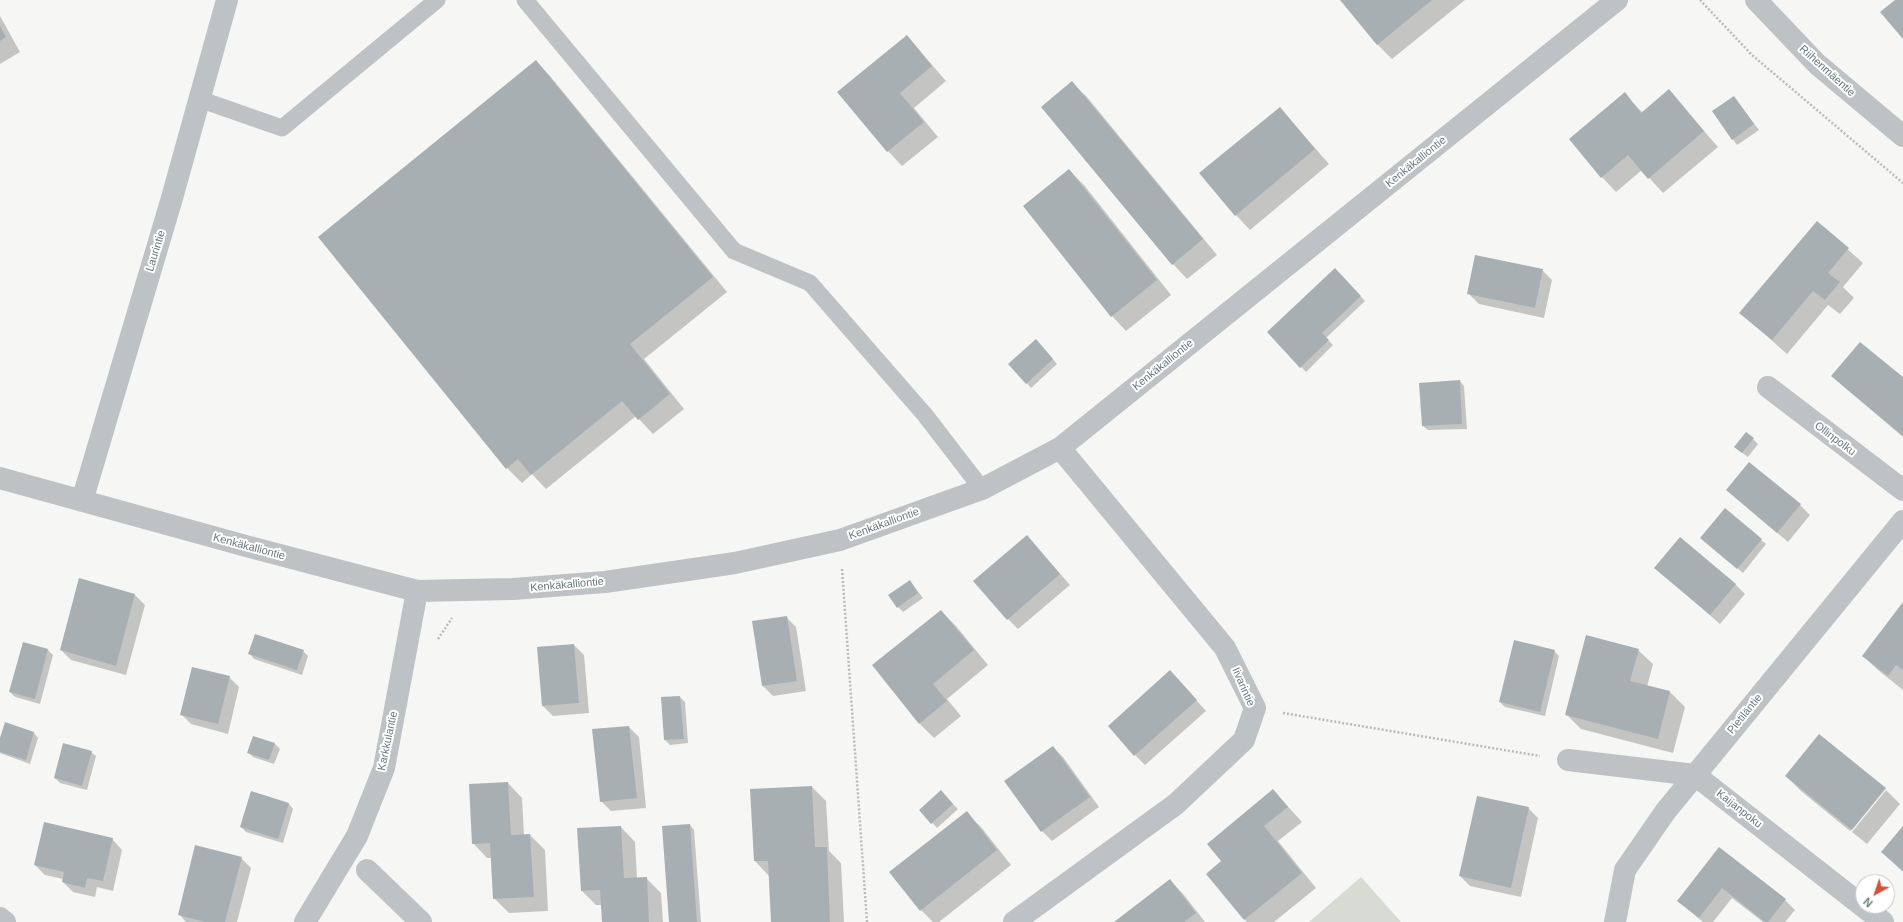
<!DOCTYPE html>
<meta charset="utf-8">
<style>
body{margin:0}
#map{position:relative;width:1903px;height:922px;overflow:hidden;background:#f6f6f4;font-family:Arial,sans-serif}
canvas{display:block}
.north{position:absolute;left:1855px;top:874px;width:40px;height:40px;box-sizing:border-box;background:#fff;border:1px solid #c3c9cd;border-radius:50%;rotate:220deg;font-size:11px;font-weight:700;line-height:16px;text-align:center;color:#697881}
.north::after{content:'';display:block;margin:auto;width:14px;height:18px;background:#d0523b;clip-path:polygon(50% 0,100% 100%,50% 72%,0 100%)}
</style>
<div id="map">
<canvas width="1903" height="922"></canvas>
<div class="north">N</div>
</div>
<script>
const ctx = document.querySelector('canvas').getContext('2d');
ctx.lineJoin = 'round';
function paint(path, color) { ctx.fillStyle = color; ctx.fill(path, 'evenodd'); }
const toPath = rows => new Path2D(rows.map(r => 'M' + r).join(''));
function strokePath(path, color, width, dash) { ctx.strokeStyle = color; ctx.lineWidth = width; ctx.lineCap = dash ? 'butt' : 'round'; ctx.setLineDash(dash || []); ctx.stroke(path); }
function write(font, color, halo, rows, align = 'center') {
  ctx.font = font + ' Arial,sans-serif'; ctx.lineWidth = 4; ctx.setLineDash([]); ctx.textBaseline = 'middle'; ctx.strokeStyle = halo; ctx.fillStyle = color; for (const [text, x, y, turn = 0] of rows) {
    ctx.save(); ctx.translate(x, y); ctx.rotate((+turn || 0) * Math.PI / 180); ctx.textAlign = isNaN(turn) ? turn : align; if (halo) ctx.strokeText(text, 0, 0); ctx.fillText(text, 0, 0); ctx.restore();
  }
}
paint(toPath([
 [1361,877,1401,922,1309,922]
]), '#d7dbd3');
paint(toPath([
 [1341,0,1465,0,1392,59,1378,45],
 [0,16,20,52,0,64],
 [907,36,946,81,914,108,938,137,902,166,888,151],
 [536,61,550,76,727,292,644,359,684,409,653,434,636,416,546,489,532,474,522,483,507,468],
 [1072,83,1087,97,1217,255,1187,279,1173,264],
 [1669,91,1718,147,1663,193,1642,170,1616,192,1602,177,1624,94,1643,113],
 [1734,97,1759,130,1737,145,1713,112],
 [1280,108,1329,164,1250,230,1236,215],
 [1069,170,1084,185,1171,295,1126,331,1112,316],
 [1817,222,1863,263,1843,287,1854,298,1840,314,1828,305,1787,354,1741,313],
 [1335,269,1365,301,1326,338,1333,345,1306,372,1268,332],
 [1542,270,1552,280,1544,318,1479,304,1468,293],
 [1041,345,1057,364,1031,388,1010,364],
 [1833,376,1903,379,1903,437,1843,386],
 [1460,381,1464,386,1467,429,1428,430,1423,426],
 [1753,439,1758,444,1748,457,1741,452],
 [1727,490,1800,505,1810,515,1788,542],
 [1027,536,1070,585,1018,629,1008,619],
 [1761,540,1766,544,1743,573,1706,542],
 [1656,568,1735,584,1745,594,1720,624],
 [910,581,923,598,903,612,898,607],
 [135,595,145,605,126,675,71,660,61,650],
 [1903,604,1903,690,1878,670,1863,656],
 [941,611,956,626,988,665,947,699,961,716,934,738,919,723],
 [786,617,796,627,806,691,773,696,763,686,753,622],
 [23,643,48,650,53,655,40,704,15,697,10,692],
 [574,645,584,655,589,713,553,716,543,706,538,647],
 [1638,650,1653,664,1647,687,1670,692,1685,707,1673,753,1581,729,1567,715],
 [303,651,308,656,302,675,254,659,250,654],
 [1554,651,1559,656,1545,716,1505,707,1500,702],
 [229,677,239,687,228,734,191,724,181,714],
 [1180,682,1206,711,1145,765,1135,755],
 [680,697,685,702,688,743,670,745,665,740,662,698],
 [629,727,639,737,646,808,611,811,601,801],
 [34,733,38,738,30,764,0,753,0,742],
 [1820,735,1885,789,1850,831,1801,791,1786,776],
 [253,737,275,744,280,749,274,764,253,757,248,752],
 [1053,747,1063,757,1099,807,1052,841,1042,831],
 [91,752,96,756,87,790,60,783,55,778],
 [508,783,522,798,524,835,530,835,545,850,548,911,509,913,494,898,492,858,487,858,473,843],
 [812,787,826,801,829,851,841,863,844,922,772,922,769,876,755,861,751,790],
 [1273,790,1302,822,1278,841,1316,888,1274,922,1247,922,1207,874,1222,862],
 [1886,790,1900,804,1867,844,1852,832],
 [251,793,289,804,293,809,283,843,246,832,241,827],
 [946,797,958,809,937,828,921,810],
 [1528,808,1538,818,1521,897,1470,886,1460,876],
 [966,813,981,827,1011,865,939,922,933,922,921,910],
 [690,825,694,830,701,922,670,922],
 [621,827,635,842,637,878,646,878,661,893,663,922,603,922,602,905,596,905,582,891],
 [1903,827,1903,872,1882,852],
 [112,839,122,850,113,891,97,887,95,897,73,892,63,882,63,879,45,875,35,865],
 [1719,848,1785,900,1795,910,1785,922,1763,922,1732,898,1713,922,1703,922,1678,901],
 [241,858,251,868,237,922,186,922,179,914],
 [1170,880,1184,895,1205,922,1115,922]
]), '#0003');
paint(toPath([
 [1340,0,1432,0,1377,45],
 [1895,0,1903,0,1903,39,1880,12],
 [0,26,6,37,0,41],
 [907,35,932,66,900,93,924,122,887,152,837,92],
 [536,60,713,277,630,344,670,394,638,420,622,401,531,475,518,459,506,469,318,237],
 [1072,81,1203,239,1172,265,1041,107],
 [1669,89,1704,131,1648,179,1628,155,1601,178,1569,139,1625,92,1641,113],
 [1734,96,1754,124,1732,140,1712,111],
 [1280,107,1315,149,1235,216,1199,173],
 [1069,169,1157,280,1111,317,1023,206],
 [1817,221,1849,248,1828,273,1840,282,1825,300,1813,291,1772,340,1739,313],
 [1475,255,1543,269,1535,308,1467,294],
 [1335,268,1361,296,1322,333,1329,340,1300,368,1267,332],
 [1036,339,1053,359,1026,384,1008,364],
 [1860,342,1903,377,1903,436,1831,376],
 [1460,380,1462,424,1422,426,1419,383],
 [1746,432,1754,438,1742,453,1734,447],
 [1749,462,1801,504,1777,533,1726,490],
 [1725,508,1762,539,1737,569,1700,538],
 [1027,535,1060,574,1007,620,973,581],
 [1680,537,1736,584,1710,615,1654,568],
 [79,578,135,594,116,666,60,650],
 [910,580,918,593,897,608,888,595],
 [1903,602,1903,670,1896,665,1888,676,1862,656],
 [941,610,974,650,933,684,947,701,919,724,872,665],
 [787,616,797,681,762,686,752,621],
 [255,634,304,650,297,670,248,654],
 [1586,635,1639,649,1630,681,1670,691,1658,739,1565,715],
 [1514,640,1555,650,1540,712,1499,702],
 [23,642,48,649,35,699,9,692],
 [574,644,579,703,542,706,537,647],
 [192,667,230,676,218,724,180,715],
 [1170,670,1197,700,1134,756,1108,726],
 [680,696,684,739,664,740,661,697],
 [5,722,34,732,26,760,0,752,0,738],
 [629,726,637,798,600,802,592,729],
 [1819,734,1886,788,1852,830,1785,776],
 [253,736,275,743,269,760,247,753],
 [63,743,92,751,82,786,54,778],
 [1053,746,1090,797,1041,832,1004,781],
 [508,782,511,835,530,834,534,897,493,899,490,843,472,844,469,784],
 [812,786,815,847,827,847,830,922,771,922,768,861,754,861,750,789],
 [1273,789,1288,807,1264,826,1302,873,1244,920,1206,874,1221,861,1207,844],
 [941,790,953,804,931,824,919,810],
 [251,791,289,803,278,839,240,827],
 [1477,796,1529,807,1511,888,1459,876],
 [967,811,997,850,920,911,889,872],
 [44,822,113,838,103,881,87,878,85,888,62,882,64,872,34,865],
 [690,824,697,922,669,922,662,826],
 [621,826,624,878,647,877,649,922,602,922,600,890,581,891,577,828],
 [1903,826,1903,871,1881,852],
 [195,845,242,857,225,922,205,922,178,915],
 [1719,847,1786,899,1768,922,1765,922,1722,888,1699,918,1677,901],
 [1170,879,1196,913,1184,922,1114,922]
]), '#a8afb3');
strokePath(toPath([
 [1700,0,1752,55,1903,183],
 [842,569,867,922],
 [438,639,452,618],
 [1283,713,1540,756]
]), '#b8bbbd', 2.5, [2, 2]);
strokePath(toPath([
 [525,0,734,251,810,283,925,415,982,489],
 [199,99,282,128,437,0]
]), '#bec2c5', 17);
strokePath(toPath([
 [1768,387,1903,490],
 [0,478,246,546,417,591,513,589,605,582,735,563,840,540,982,489,1060,448,1617,0],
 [82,501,172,198,227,0],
 [1568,760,1695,775,1883,922],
 [367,870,421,922],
 [0,918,5,922],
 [305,922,357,836,384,768,417,591],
 [1014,922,1176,804,1244,740,1255,708,1225,648,1060,448],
 [1615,922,1625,870,1665,812,1903,521]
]), '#bec2c5', 22);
strokePath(toPath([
 [1756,0,1817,64,1903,136]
]), '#bec2c5', 22);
write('11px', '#697881', '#fff', [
 ["Riihenmäentie",1827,71,42],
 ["Kenkäkalliontie",1416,162,-39],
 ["Laurintie",156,251,-73],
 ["Kenkäkalliontie",1163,365,-39],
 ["Ollinpolku",1835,439,37],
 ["Kenkäkalliontie",884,524,-20],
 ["Kenkäkalliontie",249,547,15],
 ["Kenkäkalliontie",567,585,-5],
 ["Iivarintie",1243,687,66],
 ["Pietiläntie",1745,714,-51],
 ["Karkkulantie",388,741,-78],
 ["Kaijanpoku",1739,809,38]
]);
</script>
